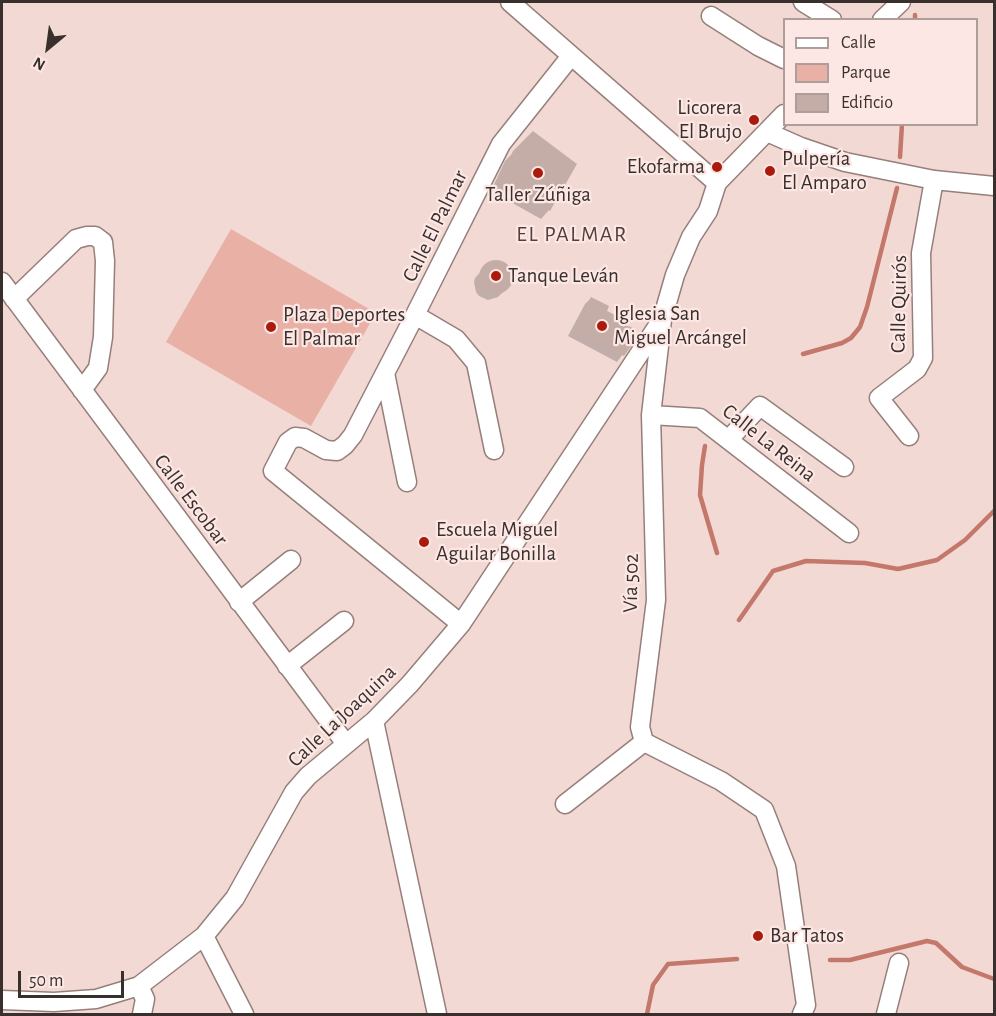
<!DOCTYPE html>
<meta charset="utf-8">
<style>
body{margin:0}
#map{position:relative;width:996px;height:1016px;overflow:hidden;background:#f2d9d4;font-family:"Alegreya Sans",sans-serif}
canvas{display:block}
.frame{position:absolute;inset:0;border:3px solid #39302e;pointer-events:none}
.legend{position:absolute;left:783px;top:18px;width:195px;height:108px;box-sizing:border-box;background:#fce7e4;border:2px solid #ae9e9b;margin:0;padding:8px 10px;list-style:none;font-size:18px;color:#39302e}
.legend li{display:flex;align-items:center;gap:12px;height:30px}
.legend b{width:30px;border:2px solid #ae9e9b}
.north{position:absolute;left:18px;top:18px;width:60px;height:60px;-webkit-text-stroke:4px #fce7e4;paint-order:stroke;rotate:209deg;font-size:16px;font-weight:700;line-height:24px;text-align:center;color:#39302e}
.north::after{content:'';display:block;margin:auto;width:21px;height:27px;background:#39302e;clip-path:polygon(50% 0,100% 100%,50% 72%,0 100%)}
.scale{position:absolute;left:18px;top:971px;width:106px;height:27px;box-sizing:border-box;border:3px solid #39302e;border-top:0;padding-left:8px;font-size:18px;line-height:21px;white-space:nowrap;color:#39302e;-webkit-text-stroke:4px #fce7e4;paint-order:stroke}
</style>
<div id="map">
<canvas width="996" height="1016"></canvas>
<div class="frame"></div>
<ul class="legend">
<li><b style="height:8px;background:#fff"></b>Calle</li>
<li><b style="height:16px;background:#e9b0a6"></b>Parque</li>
<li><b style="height:16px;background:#c4aca7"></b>Edificio</li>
</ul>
<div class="north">N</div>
<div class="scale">50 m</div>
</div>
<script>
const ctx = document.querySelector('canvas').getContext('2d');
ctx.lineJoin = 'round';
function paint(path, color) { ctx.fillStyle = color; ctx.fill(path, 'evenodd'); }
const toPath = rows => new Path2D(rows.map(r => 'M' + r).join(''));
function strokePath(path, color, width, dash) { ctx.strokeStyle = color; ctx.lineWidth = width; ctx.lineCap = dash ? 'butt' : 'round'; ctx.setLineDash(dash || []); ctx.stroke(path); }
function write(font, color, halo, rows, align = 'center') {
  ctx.font = font + ' "Alegreya Sans",sans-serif'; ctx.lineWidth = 4.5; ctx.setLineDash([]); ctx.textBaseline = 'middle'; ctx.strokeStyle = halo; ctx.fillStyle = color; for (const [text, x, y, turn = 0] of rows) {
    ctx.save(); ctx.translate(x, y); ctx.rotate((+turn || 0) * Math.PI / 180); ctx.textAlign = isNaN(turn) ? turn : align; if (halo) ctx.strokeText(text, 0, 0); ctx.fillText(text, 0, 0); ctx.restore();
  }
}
paint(toPath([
 [231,229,376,313,311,426,166,342]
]), '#e9b0a6');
paint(toPath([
 [533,133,549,210,541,219,491,191,505,161],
 [500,262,508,267,512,278,508,287,498,297,488,300,479,296,476,292,474,282,475,278,489,263],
 [591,298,621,324,627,336,634,339,617,362,568,336,585,304]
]), '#0003');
strokePath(toPath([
 [915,20,915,15],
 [900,157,902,124],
 [803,354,842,343,851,338,860,327,867,307,897,188],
 [705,446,702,465,700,495,717,553],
 [739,620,773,571,806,561,865,563,898,569,937,560,965,540,994,511],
 [830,960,850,960,927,941,936,943,962,967,994,979],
 [647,1014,653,985,668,964,737,959]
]), '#c4786b', 4.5);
paint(toPath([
 [533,131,577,164,550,211,499,182,513,151],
 '479 277a17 17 0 1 1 34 0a17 17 0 1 1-34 0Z',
 [591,297,609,306,607,311,625,320,623,324,633,328,629,335,636,339,624,356,573,330]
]), '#c4aca7');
const minor = toPath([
 [510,2,717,183],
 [803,2,832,20],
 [711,16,758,46,784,59],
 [882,20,901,2],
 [784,114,717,183,708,211,691,237,675,275,662,320,651,415,656,600,640,727,644,742,721,781,764,810,786,866,806,1005,802,1014],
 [767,132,801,147,845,162,934,180,994,186],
 [2,282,346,744],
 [14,299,76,239,87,236,95,236,103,242,105,261,103,337,98,368,82,390],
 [415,315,456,339,476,363,494,450],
 [385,373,407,482],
 [651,415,700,418,849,533],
 [909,436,879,398,917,369,923,358,921,253,934,180],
 [729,439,760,406,844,467],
 [239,602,291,560],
 [461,624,273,471,288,442,295,437,304,438,326,450,337,451,345,445,353,435,415,315,501,144,571,56],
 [287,666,344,621],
 [374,721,437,1014],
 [565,804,644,742],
 [204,936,244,1014],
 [139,986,145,999,142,1014],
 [2,1000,54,1002,96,999,139,986,204,936,235,898,294,792,308,776,374,721,410,684,461,624,659,324],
 [886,1014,899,963]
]);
strokePath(minor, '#967f7b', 21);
strokePath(minor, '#fff', 18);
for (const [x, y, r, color] of [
 [754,120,6,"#ab1b0d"],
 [717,167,6,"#ab1b0d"],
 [770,171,6,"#ab1b0d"],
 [538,173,6,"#ab1b0d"],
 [496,276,6,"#ab1b0d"],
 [602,326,6,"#ab1b0d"],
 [271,327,6,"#ab1b0d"],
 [424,542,6,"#ab1b0d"],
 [758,936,6,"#ab1b0d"]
]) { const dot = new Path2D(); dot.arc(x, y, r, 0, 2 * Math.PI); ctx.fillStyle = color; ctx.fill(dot); strokePath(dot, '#fce7e4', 2); }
write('21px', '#39302e', '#fce7e4', [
 ["Licorera",742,108,"right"],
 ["El Brujo",742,132,"right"],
 ["Pulpería",782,159],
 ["El Amparo",782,183],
 ["Ekofarma",705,167,"right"],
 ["Taller Zúñiga",538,195,"center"],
 ["Tanque Leván",508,276],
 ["Iglesia San",614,314],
 ["Miguel Arcángel",614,338],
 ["Plaza Deportes",283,315],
 ["El Palmar",283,339],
 ["Escuela Miguel",436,530],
 ["Aguilar Bonilla",436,554],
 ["Bar Tatos",770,936]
], 'left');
write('21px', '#39302e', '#fce7e4', [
 ["Calle El Palmar",435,226,-64],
 ["Calle Quirós",899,304,-89],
 ["Calle La Reina",769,443,38],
 ["Calle Escobar",191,500,53],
 ["Vía 502",631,583,-89],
 ["Calle La Joaquina",342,716,-43]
]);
ctx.letterSpacing = '1.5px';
write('22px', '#533f3b', '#fce7e4', [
 ["EL PALMAR",572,234]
]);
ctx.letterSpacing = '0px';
</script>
